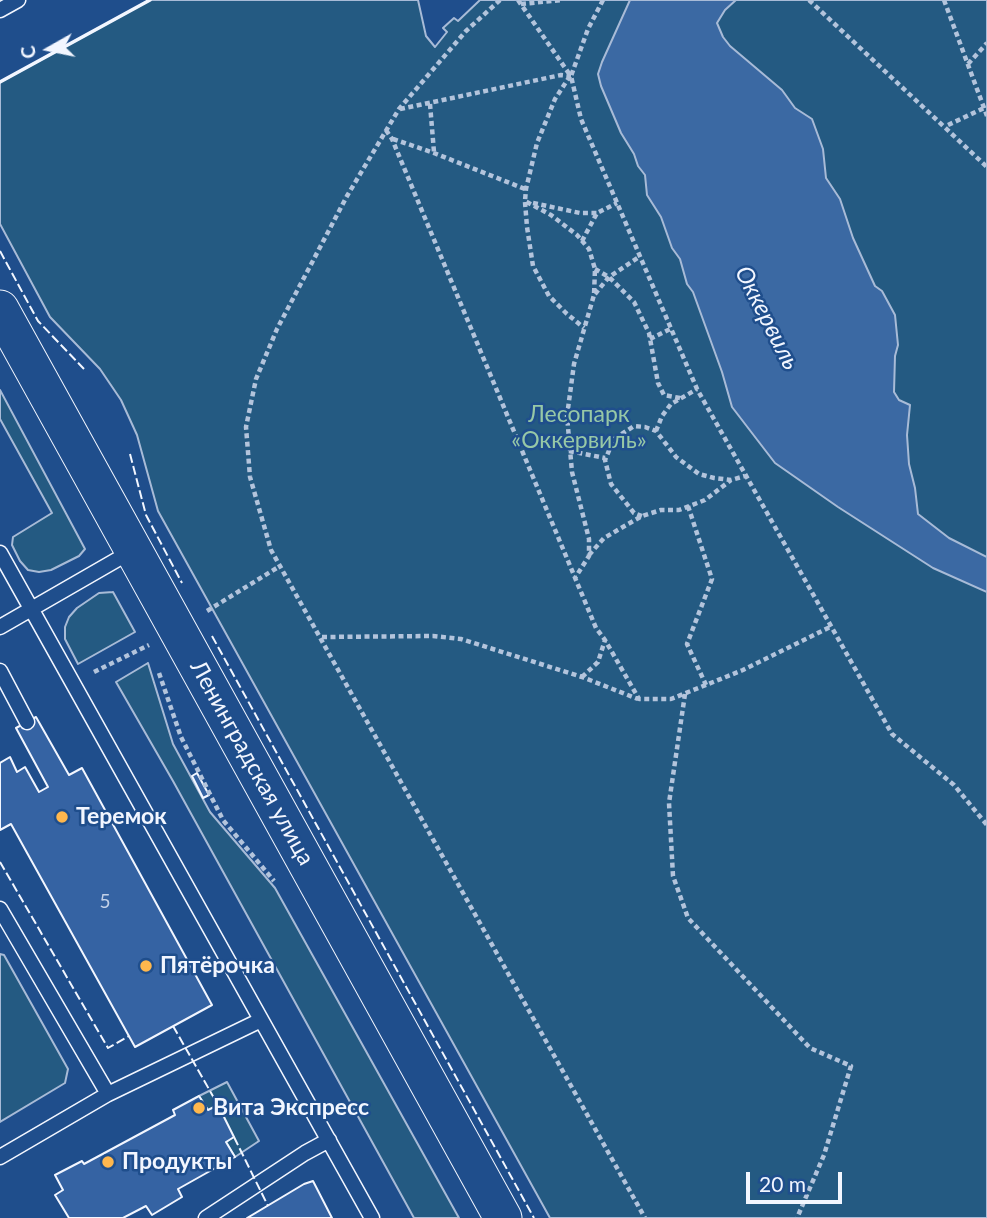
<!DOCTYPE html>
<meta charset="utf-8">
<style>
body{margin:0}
#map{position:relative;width:987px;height:1218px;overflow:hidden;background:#1f4e8c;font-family:Lato,sans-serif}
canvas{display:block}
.north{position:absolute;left:14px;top:14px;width:70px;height:70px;-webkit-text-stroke:5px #1f4e8c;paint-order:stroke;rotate:261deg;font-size:19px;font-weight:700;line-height:28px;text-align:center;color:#f2f6ff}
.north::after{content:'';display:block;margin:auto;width:24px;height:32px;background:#f2f6ff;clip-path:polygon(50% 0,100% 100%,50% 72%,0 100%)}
.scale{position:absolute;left:746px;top:1172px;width:96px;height:32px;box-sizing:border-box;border:4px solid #f2f6ff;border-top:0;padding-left:9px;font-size:21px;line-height:24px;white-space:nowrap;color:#f2f6ff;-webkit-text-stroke:5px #1f4e8c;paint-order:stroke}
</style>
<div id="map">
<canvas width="987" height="1218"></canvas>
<div class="north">С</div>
<div class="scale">20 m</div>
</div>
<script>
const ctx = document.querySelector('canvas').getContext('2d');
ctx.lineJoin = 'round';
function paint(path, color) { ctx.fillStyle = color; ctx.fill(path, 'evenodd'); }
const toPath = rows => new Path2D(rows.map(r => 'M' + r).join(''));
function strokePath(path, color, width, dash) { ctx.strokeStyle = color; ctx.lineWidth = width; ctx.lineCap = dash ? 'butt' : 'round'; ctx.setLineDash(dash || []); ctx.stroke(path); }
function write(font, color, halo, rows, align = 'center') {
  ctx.font = font + ' Lato,sans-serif'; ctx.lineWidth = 5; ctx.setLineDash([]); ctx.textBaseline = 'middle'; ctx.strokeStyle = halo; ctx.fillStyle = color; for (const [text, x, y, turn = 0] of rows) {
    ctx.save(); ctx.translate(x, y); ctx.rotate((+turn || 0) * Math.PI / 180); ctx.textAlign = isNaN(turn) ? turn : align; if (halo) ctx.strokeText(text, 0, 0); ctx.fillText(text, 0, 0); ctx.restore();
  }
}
const green = toPath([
 [150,0,418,0,426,36,435,47,447,32,443,28,454,18,458,21,480,0,987,0,987,1218,550,1218,158,511,137,435,121,400,100,369,50,317,0,224,0,82,150,0],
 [0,390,85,549,79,556,51,570,39,572,28,570,20,561,12,545,13,537,52,513,0,419,0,390],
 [113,592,135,632,78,664,65,639,65,627,69,617,77,608,99,593,113,592],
 [148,663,173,744,210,812,275,888,459,1218,414,1218,173,781,116,682,148,663],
 [0,954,4,955,68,1069,65,1083,0,1122,0,954],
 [227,1082,259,1141,235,1157,226,1142,233,1137,208,1110,199,1096,227,1082]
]);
paint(green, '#245a82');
strokePath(green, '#a8bbd7', 2);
const water = toPath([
 [630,0,736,0,725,10,717,23,723,37,730,46,782,90,795,108,812,119,823,149,826,178,840,199,853,238,875,286,882,291,895,315,898,345,895,356,894,392,899,400,910,405,907,435,909,464,915,488,918,514,949,538,987,557,987,592,933,568,838,507,775,463,732,407,722,372,693,292,687,284,680,259,672,248,661,217,647,195,645,175,638,166,634,154,621,133,601,86,598,74,602,62,630,0]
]);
paint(water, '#3b69a3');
strokePath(water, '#a8bbd7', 2);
const building = toPath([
 [36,717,69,775,82,768,212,1005,135,1047,11,824,0,830,0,763,10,757,17,772,25,767,39,792,48,787,16,728,36,717],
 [197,773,209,795,203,798,192,776,197,773],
 [199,1096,208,1110,218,1105,234,1137,226,1142,235,1157,178,1189,182,1197,152,1215,146,1206,123,1218,69,1218,55,1195,63,1190,55,1175,82,1161,84,1164,175,1115,173,1110,199,1096],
 [313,1181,332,1218,247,1218,304,1184,313,1181]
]);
paint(building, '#3563a3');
strokePath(building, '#f2f6ff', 2);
const service = toPath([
 [0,10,18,0],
 [0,553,372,1218],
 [0,627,132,551],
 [0,671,27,722],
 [0,909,108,1094,0,1157],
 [108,1094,261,1020],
 [206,1218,305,1153,329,1140]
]);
const tertiary = toPath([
 [0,309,503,1218]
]);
strokePath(service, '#f2f6ff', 17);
strokePath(tertiary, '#f2f6ff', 39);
strokePath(toPath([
 [500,0,466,31,399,109,347,196,277,329,256,379,246,427,250,477,271,550,645,1218],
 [518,0,570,75],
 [603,0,588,29,571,76,581,119,697,389,892,734,954,785,987,825],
 [809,0,987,167],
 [944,0,987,116],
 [521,4,562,0],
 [968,64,987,43],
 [570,76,555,99,537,143,526,189,525,201,551,215,577,235,589,249,595,269,594,295,574,364,567,416,572,472,589,539,589,556,575,578],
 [430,104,434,152],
 [400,109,561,75,571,76],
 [948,125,984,108],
 [386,130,392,139,596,628,605,640,639,699,671,699,743,670,832,626],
 [393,139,434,153,525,189],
 [525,202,527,227,533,266,549,296,566,313,584,328],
 [533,203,580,213,597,213],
 [582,241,597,213,617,203],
 [595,269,609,277,634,302,649,333,658,383,664,395,680,398],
 [595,294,609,277,639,257],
 [650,339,670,329],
 [656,431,662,416,671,404,697,389],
 [569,451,605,458],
 [688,506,712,579,687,644,706,685],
 [642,516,634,513,611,484,605,460,614,439,634,426,645,427,656,431,676,457,699,474,714,478,731,480,745,476],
 [589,555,604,538,642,516,661,510,679,510,705,500,731,480],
 [207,611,280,566],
 [322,637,433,636,461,639,582,677,638,699],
 [94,672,149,645],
 [159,673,181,737,223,820,274,881],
 [582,677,598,662,605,640],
 [685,694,669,803,673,876,688,918,810,1048,851,1066,824,1155,797,1218]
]), '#b3c4dc', 4.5, [5, 3.5]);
strokePath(service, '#1f4e8c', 14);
strokePath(tertiary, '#1f4e8c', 37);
strokePath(toPath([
 [0,251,38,321,84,369],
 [130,454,146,515,182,583],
 [212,636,534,1218],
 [0,862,108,1048,129,1036],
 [173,1026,218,1105],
 [234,1137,268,1206]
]), '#f2f6ff', 2, [9, 3.5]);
strokePath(toPath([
 [0,82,150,0]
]), '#f2f6ff', 3.5);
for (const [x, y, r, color] of [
 [62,817,7,"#ffb74d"],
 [146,966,7,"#ffb74d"],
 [199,1108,7,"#ffb74d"],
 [108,1162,7,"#ffb74d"]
]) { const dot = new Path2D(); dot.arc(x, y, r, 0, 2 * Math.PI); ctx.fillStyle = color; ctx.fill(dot); strokePath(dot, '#1f4e8c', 2.5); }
write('19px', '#c3d1e8', null, [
 ["5",105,902]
]);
write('23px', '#97c8a6', '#1f4e8c', [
 ["Лесопарк",579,415],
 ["«Оккервиль»",579,441]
]);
write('23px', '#f2f6ff', '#1f4e8c', [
 ["Ленинградская улица",252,763,61]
]);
write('bold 23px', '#f2f6ff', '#1f4e8c', [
 ["Теремок",76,817],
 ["Пятёрочка",160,966],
 ["Вита Экспресс",213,1108],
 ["Продукты",122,1162]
], 'left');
write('italic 24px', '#f2f6ff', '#1f4e8c', [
 ["Оккервиль",767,318,63]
]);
</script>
